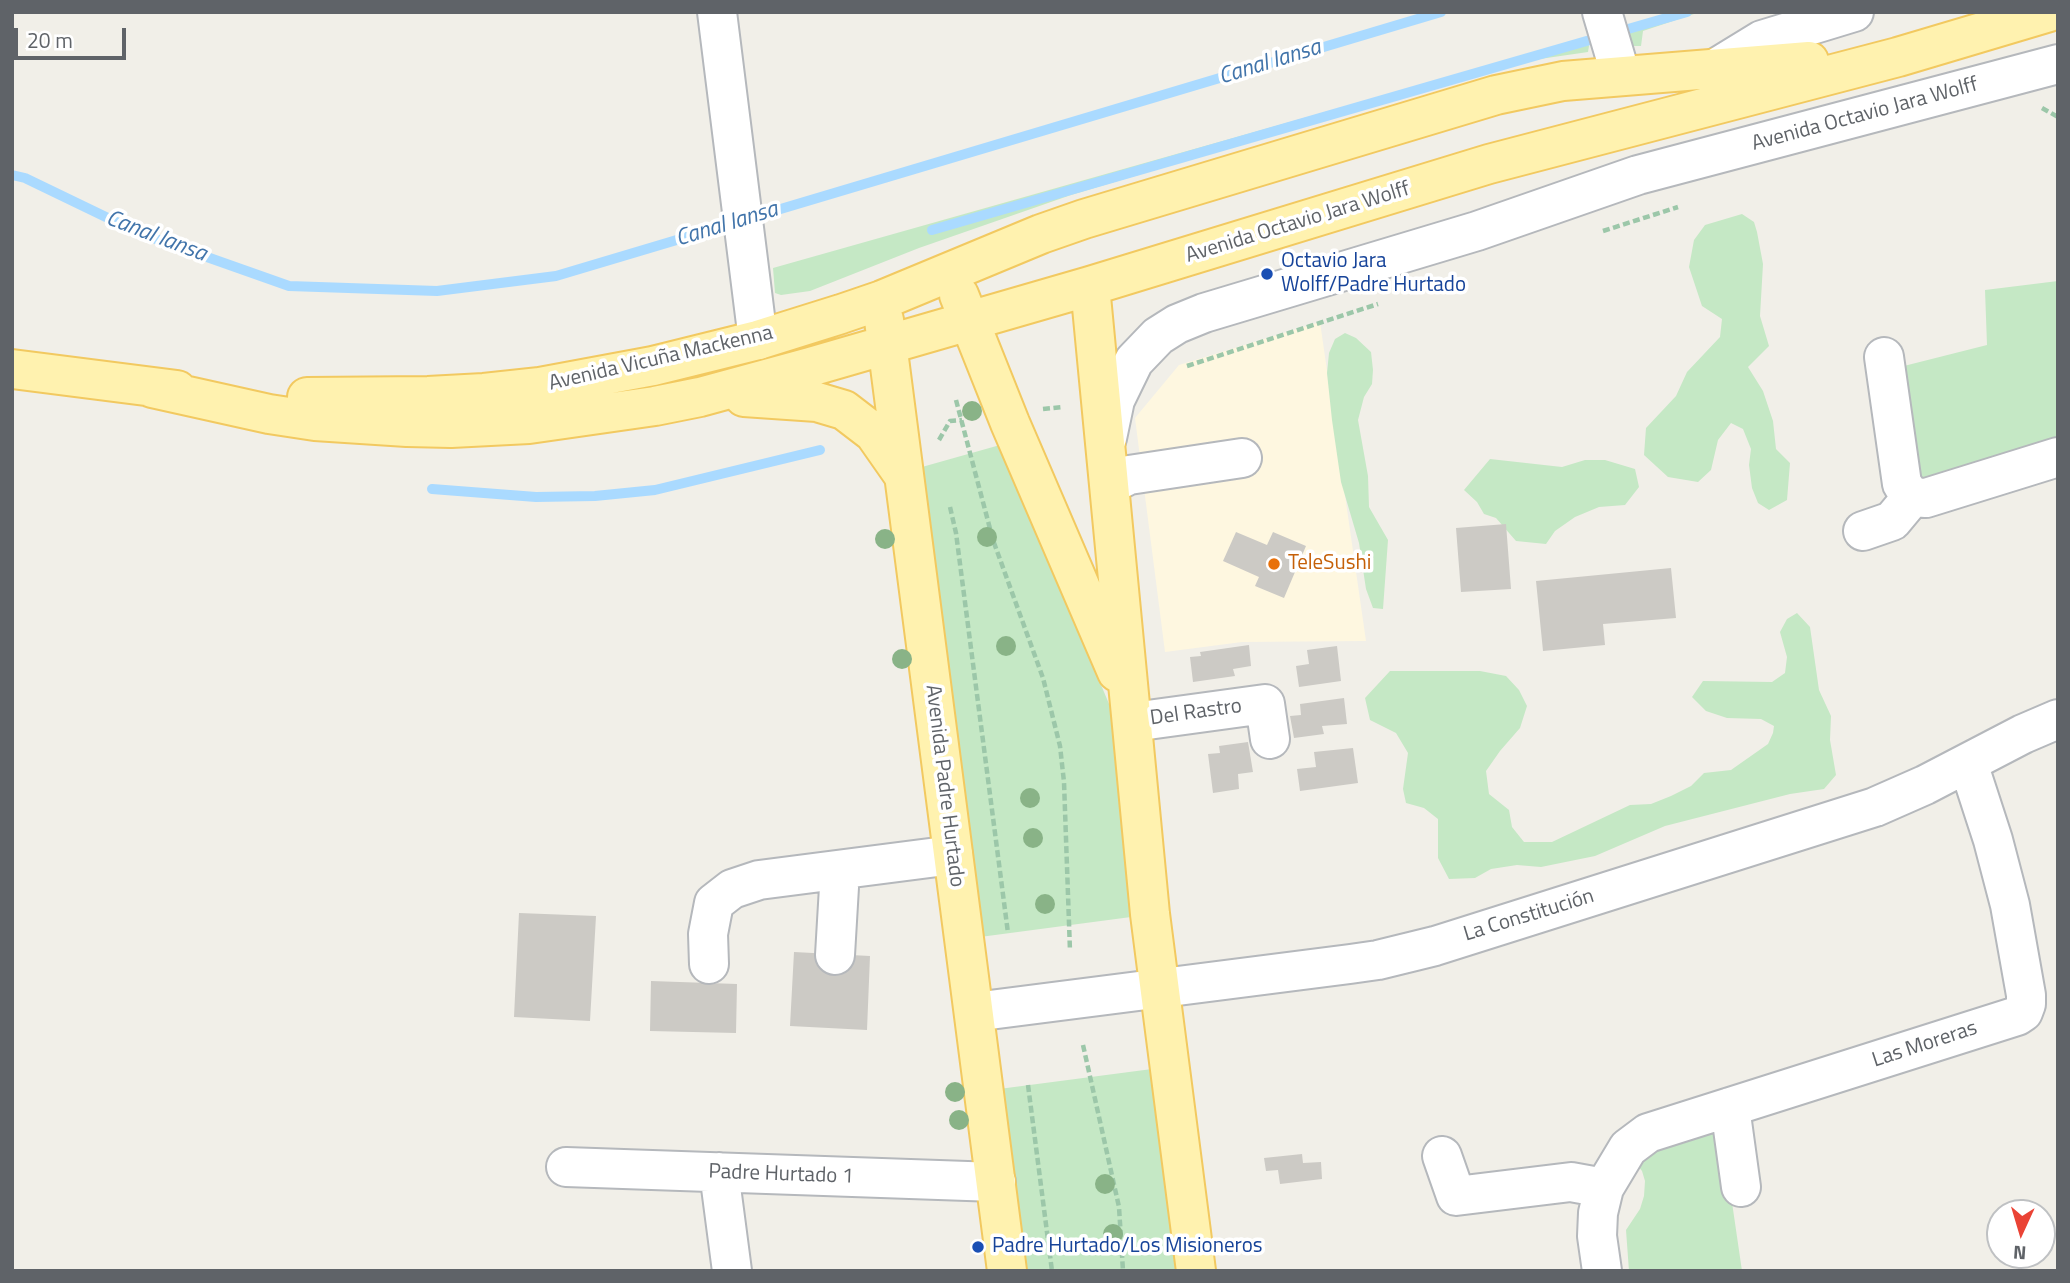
<!DOCTYPE html>
<meta charset="utf-8">
<style>
body{margin:0}
#map{position:relative;width:2070px;height:1283px;overflow:hidden;background:#f1efe8;font-family:"Titillium Web",sans-serif}
canvas{display:block}
.frame{position:absolute;inset:0;border:14px solid #5f6368;pointer-events:none}
.north{position:absolute;left:1986px;top:1199px;width:70px;height:70px;box-sizing:border-box;background:#fff;border:2px solid #bfc1c3;border-radius:50%;rotate:184deg;font-size:19px;font-weight:700;line-height:28px;text-align:center;color:#5f6368}
.north::after{content:'';display:block;margin:auto;width:24px;height:32px;background:#ea4335;clip-path:polygon(50% 0,100% 100%,50% 72%,0 100%)}
.scale{position:absolute;left:14px;top:28px;width:112px;height:32px;box-sizing:border-box;border:4px solid #5f6368;border-top:0;padding-left:9px;font-size:21px;line-height:24px;white-space:nowrap;color:#5f6368;-webkit-text-stroke:5px #fff;paint-order:stroke}
</style>
<div id="map">
<canvas width="2070" height="1283"></canvas>
<div class="frame"></div>
<div class="north">N</div>
<div class="scale">20 m</div>
</div>
<script>
const ctx = document.querySelector('canvas').getContext('2d');
ctx.lineJoin = 'round';
function paint(path, color) { ctx.fillStyle = color; ctx.fill(path, 'evenodd'); }
const toPath = rows => new Path2D(rows.map(r => 'M' + r).join(''));
function strokePath(path, color, width, dash) { ctx.strokeStyle = color; ctx.lineWidth = width; ctx.lineCap = dash ? 'butt' : 'round'; ctx.setLineDash(dash || []); ctx.stroke(path); }
function write(font, color, halo, rows, align = 'center') {
  ctx.font = font + ' "Titillium Web",sans-serif'; ctx.lineWidth = 7; ctx.setLineDash([]); ctx.textBaseline = 'middle'; ctx.strokeStyle = halo; ctx.fillStyle = color; for (const [text, x, y, turn = 0] of rows) {
    ctx.save(); ctx.translate(x, y); ctx.rotate((+turn || 0) * Math.PI / 180); ctx.textAlign = isNaN(turn) ? turn : align; if (halo) ctx.strokeText(text, 0, 0); ctx.fillText(text, 0, 0); ctx.restore();
  }
}
paint(toPath([
 [1320,322,1366,641,1242,642,1165,652,1135,418,1179,365]
]), '#fef7e0');
paint(toPath([
 [1662,12,1700,12,1643,31,1641,46,1631,46,1623,28,1663,17],
 [1587,38,1589,46,1588,52,1533,60,1469,76,1071,195,919,248,810,291,781,295,775,293,773,268],
 [1742,214,1754,222,1757,232,1763,264,1760,316,1769,346,1748,367,1763,391,1773,421,1776,449,1790,463,1787,500,1769,510,1758,503,1752,488,1749,465,1751,449,1743,429,1731,423,1718,440,1711,470,1698,482,1668,477,1644,455,1646,428,1676,396,1687,372,1720,337,1722,319,1702,306,1689,267,1694,240,1705,225],
 [2058,281,2058,448,1919,486,1896,368,1987,345,1985,290],
 [1345,333,1356,338,1371,352,1373,370,1372,384,1364,397,1358,420,1368,476,1369,507,1388,540,1383,609,1373,608,1366,589,1359,543,1341,482,1332,420,1327,373,1329,353,1335,339],
 [1000,445,1112,711,1131,917,980,937,922,467],
 [1490,459,1562,467,1585,460,1605,460,1635,469,1639,487,1625,505,1599,507,1575,517,1555,531,1546,544,1516,541,1496,518,1484,514,1477,502,1464,490],
 [1797,613,1810,627,1819,690,1831,716,1830,740,1836,775,1824,789,1790,794,1665,826,1595,856,1541,867,1517,865,1491,869,1475,878,1449,879,1438,858,1438,819,1424,808,1406,803,1403,789,1408,753,1396,733,1370,720,1365,698,1390,671,1480,671,1506,676,1519,690,1527,706,1520,728,1500,751,1486,771,1489,794,1509,810,1512,827,1524,842,1552,842,1630,805,1651,804,1671,796,1691,786,1704,773,1731,770,1768,744,1773,733,1774,726,1761,719,1727,718,1706,711,1692,697,1703,681,1772,682,1785,673,1787,657,1780,632,1787,619],
 [1152,1069,1179,1271,1024,1271,999,1089],
 [1720,1120,1742,1271,1629,1271,1626,1230,1640,1209,1644,1196,1645,1181,1642,1171,1630,1156]
]), '#c5e8c5');
strokePath(toPath([
 [12,175,25,178,139,233,289,286,437,291,556,276,1441,12],
 [932,230,1687,12],
 [432,489,536,497,595,496,655,490,820,450]
]), '#aadaff', 10);
paint(toPath([
 [1506,524,1511,589,1461,592,1456,528],
 [1236,532,1267,545,1273,532,1306,546,1284,598,1255,586,1259,577,1223,561],
 [1671,568,1676,618,1603,624,1605,645,1543,651,1536,581],
 [1249,645,1251,666,1233,669,1235,676,1193,682,1190,657,1201,656,1200,652],
 [1337,646,1341,681,1299,687,1296,666,1309,664,1307,650],
 [1344,698,1347,724,1322,726,1324,734,1294,738,1290,716,1301,715,1300,704],
 [1248,742,1253,772,1238,774,1239,789,1213,793,1208,754,1220,753,1219,746],
 [1353,748,1358,783,1300,791,1297,769,1316,767,1314,752],
 [519,913,596,916,590,1021,514,1017],
 [794,952,870,956,867,1030,790,1026],
 [651,981,737,984,736,1033,650,1031],
 [1302,1154,1303,1163,1321,1162,1322,1179,1280,1184,1278,1170,1266,1171,1264,1158]
]), '#cccac5');
const minor = toPath([
 [717,12,758,340],
 [1602,12,1621,76],
 [1713,70,1762,40,1854,12],
 [1884,357,1902,484,1912,497,1926,498,2058,457],
 [1107,438,1115,400,1134,361,1158,336,1177,324,1204,313,1477,231,1638,175,2058,64],
 [1110,484,1129,475,1242,458],
 [1863,531,1892,521,1912,497],
 [1133,722,1265,704,1270,739],
 [835,955,840,870],
 [709,964,708,934,714,903,732,889,759,880,953,855],
 [974,1012,1350,964,1378,960,1435,946,1875,807,1925,785,2023,734,2058,719],
 [1730,1107,1741,1187],
 [1442,1156,1456,1196,1571,1182,1604,1188],
 [566,1167,996,1182],
 [719,1172,732,1271],
 [1602,1271,1597,1236,1598,1213,1604,1188,1628,1148,1648,1133,2017,1016,2023,1012,2026,1004,2026,995,2010,905,1993,840,1968,763]
]);
const major = toPath([
 [1090,286,1150,914,1196,1271],
 [959,295,1010,423,1117,672],
 [884,320,1007,1271],
 [12,369,177,390],
 [152,388,269,414,315,421,407,427,451,428,529,424,655,406,700,397,810,367,1090,286,1489,164,1898,57,2049,12],
 [307,397,428,396,484,393,540,387,653,366,758,340,841,314,882,300,1041,234,1084,219,1496,95,1563,81,1809,61],
 [744,397,817,402,844,410,874,433,902,473]
]);
strokePath(minor, '#b5b8bc', 42);
strokePath(major, '#f2c960', 42);
strokePath(toPath([
 [2042,108,2058,117],
 [1603,231,1678,207],
 [1187,366,1378,304],
 [956,400,993,540,1043,678,1060,746,1064,782,1070,951],
 [1043,409,1062,407],
 [939,440,950,421,962,420],
 [950,507,956,533,1008,933],
 [1083,1045,1119,1207,1123,1271],
 [1028,1085,1052,1271]
]), '#9cc7a9', 4.5, [7, 3.5]);
strokePath(minor, '#fff', 38);
strokePath(major, '#fff2af', 38);
ctx.fillStyle = '#89b387';
for (const [x, y] of [
 [972,411],
 [987,537],
 [885,539],
 [1006,646],
 [902,659],
 [1030,798],
 [1033,838],
 [1045,904],
 [955,1092],
 [959,1120],
 [1105,1184],
 [1113,1234]
]) { ctx.beginPath(); ctx.arc(x, y, 10, 0, 2 * Math.PI); ctx.fill(); }
for (const [x, y, r, color] of [
 [1267,274,7,"#1a4fb4"],
 [1274,564,7,"#e8710a"],
 [978,1247,7,"#1a4fb4"]
]) { const dot = new Path2D(); dot.arc(x, y, r, 0, 2 * Math.PI); ctx.fillStyle = color; ctx.fill(dot); strokePath(dot, '#fff', 2.5); }
write('21px', '#5f6368', '#fff', [
 ["Avenida Octavio Jara Wolff",1865,115,-15],
 ["Avenida Octavio Jara Wolff",1298,223,-17],
 ["Avenida Vicuña Mackenna",661,359,-13],
 ["Del Rastro",1196,713,-8],
 ["Avenida Padre Hurtado",944,786,83],
 ["La Constitución",1529,916,-17],
 ["Las Moreras",1925,1045,-18],
 ["Padre Hurtado 1",781,1175,2]
]);
write('21px', '#164399', '#fff', [
 ["Octavio Jara",1281,262],
 ["Wolff/Padre Hurtado",1281,286],
 ["Padre Hurtado/Los Misioneros",992,1247]
], 'left');
write('21px', '#c56008', '#fff', [
 ["TeleSushi",1288,564]
], 'left');
write('italic 23px', '#4174aa', '#fff', [
 ["Canal Iansa",1270,63,-17],
 ["Canal Iansa",727,225,-17],
 ["Canal Iansa",156,237,21]
]);
</script>
